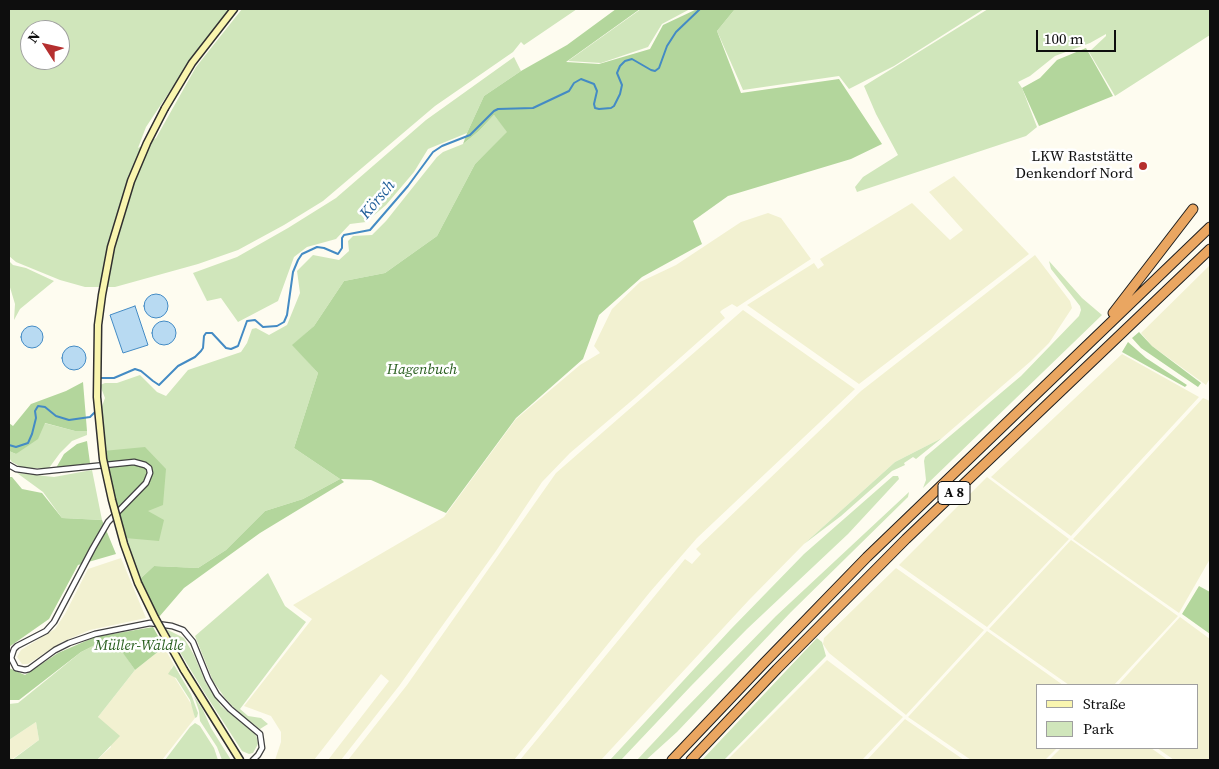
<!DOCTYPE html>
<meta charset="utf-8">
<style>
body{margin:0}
#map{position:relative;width:1219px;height:769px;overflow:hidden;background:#fefcf0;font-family:"Source Serif 4",serif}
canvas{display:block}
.frame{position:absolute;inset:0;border:10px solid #0e0e0e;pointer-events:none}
.legend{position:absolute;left:1036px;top:684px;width:162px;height:65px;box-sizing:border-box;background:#fff;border:1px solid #9f9f9f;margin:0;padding:6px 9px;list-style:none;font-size:15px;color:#0e0e0e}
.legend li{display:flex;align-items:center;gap:10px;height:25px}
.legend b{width:25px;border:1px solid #9f9f9f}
.north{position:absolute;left:20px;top:20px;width:50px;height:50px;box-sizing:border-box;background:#fff;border:1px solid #9f9f9f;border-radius:50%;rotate:305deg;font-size:14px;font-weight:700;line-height:20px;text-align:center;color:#0e0e0e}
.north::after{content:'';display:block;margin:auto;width:18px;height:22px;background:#b52f2f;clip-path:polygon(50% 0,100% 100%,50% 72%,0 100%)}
.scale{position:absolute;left:1036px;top:30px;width:80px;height:22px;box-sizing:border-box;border:2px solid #0e0e0e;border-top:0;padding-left:6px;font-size:15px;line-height:18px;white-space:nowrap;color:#0e0e0e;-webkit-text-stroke:4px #fff;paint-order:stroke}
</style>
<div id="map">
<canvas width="1219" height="769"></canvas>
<div class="frame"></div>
<ul class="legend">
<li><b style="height:6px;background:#f9f5af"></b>Straße</li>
<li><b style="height:14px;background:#d0e6bb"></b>Park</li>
</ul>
<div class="north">N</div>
<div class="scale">100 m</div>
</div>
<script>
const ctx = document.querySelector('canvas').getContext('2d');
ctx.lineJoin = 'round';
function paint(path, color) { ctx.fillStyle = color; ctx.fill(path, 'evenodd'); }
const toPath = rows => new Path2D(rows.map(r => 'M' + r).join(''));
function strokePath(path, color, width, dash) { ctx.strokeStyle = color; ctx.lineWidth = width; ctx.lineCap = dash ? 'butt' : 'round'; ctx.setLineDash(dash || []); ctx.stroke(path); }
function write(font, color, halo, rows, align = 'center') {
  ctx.font = font + ' "Source Serif 4",serif'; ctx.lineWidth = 5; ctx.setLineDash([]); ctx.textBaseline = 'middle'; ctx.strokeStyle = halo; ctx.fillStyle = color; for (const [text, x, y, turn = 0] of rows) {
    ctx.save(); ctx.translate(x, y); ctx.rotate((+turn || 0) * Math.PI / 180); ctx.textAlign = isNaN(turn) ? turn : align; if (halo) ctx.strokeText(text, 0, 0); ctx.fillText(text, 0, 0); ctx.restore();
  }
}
paint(toPath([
 [954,176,1029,254,859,384,747,305,814,263,818,269,824,265,820,259,912,203,950,240,963,230,929,192],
 [768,213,781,218,811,259,737,307,732,304,722,310,720,312,725,318,636,397,570,453,542,482,496,551,399,686,341,760,328,760,389,681,381,674,314,760,275,760,281,742,281,732,271,716,244,706,312,619,293,605,444,517,516,419,580,365,600,353,594,346,612,309,640,282,676,265,741,222],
 [1035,255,1070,301,1072,308,1049,343,1031,361,942,438,895,462,804,544,749,600,601,760,520,760,685,559,692,564,701,554,696,549,861,391],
 [1210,265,1210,378,1206,385,1152,346,1141,333],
 [743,310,855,389,697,538,650,592,514,760,348,760,407,685,556,473],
 [1122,354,1199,397,1071,536,991,477],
 [1203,398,1210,401,1210,559,1179,613,1073,539],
 [987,477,1069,539,987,627,899,565],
 [1071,540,1178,616,1114,685,1069,685,989,629],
 [121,558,146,618,90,630,62,642,28,664,22,664,17,657,21,650,55,629,65,614,88,569],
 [896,568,984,630,906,715,829,653,823,644,824,638],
 [1180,617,1210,639,1210,760,1174,760,1157,748,1198,748,1198,685,1118,685],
 [987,631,1063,685,1038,685,1038,748,1057,748,1045,760,971,760,908,717],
 [164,647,174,665,171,668,175,678,193,707,195,718,162,760,97,760,111,747,98,717,135,670],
 [827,660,903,717,862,760,727,760],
 [905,719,964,760,867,760],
 [36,722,39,740,11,760,9,756,9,740],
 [1061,748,1151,748,1168,760,1049,760]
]), '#f2f1d1');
paint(toPath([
 [9,9,231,9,200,46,146,127,138,148,156,138,196,67,242,9,577,9,524,45,521,42,513,52,435,106,323,201,284,225,238,250,198,264,115,287,85,287,60,280,16,262,9,256],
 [30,30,60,30,60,60,30,60],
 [641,9,690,9,662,24,648,47,601,63,568,61],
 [735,9,984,9,894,66,849,89,839,76,743,90,717,31],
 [988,9,1100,9,1101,10,1101,9,1210,9,1210,35,1115,96,1089,52,1106,36,1106,34,1090,43,1055,56,1030,76,1018,82,1022,88,1037,127,1026,136,857,192,855,187,863,177,898,155,876,114,864,86],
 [514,57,521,71,484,96,467,133,428,149,414,172,386,205,366,222,350,224,336,239,307,247,294,257,278,301,238,322,221,298,207,301,193,273,237,257,288,228,336,198,426,120],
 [494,115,508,132,475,164,437,236,385,273,344,281,314,326,293,345,318,373,294,448,340,479,303,499,265,511,226,550,198,568,154,566,140,579,125,538,148,511,103,451,98,417,105,398,100,385,105,383,117,383,140,375,157,392,166,396,188,370,241,352,247,343,252,329,256,328,269,335,287,325,300,293,297,271,313,255,339,260,349,251,348,241,353,236,372,235,386,221,437,157,443,152,463,144,479,131],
 [9,261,13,265,26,268,54,281,20,309,14,320,15,304,9,284],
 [1049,261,1082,298,1102,315,923,488,926,480,924,461,925,457,1021,376,1079,316,1081,310,1080,306,1051,269],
 [44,423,75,431,87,431,87,435,72,441,60,453,49,468,23,468,12,462,9,458,9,451,16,454],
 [942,438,916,459,913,457,904,463,905,465,892,471,841,516,804,544,895,462],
 [92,470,102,520,62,518,43,492,17,473,54,477],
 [893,476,898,476,899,479,848,534,747,629,691,686,621,760,610,760,731,629,804,554],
 [909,492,908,497,791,612,677,732,646,760,637,760,681,713,776,616],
 [268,573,285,606,306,622,240,709,248,716,261,718,268,724,260,729,239,713,225,698,213,681,195,636],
 [166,629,184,638,194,655,206,683,221,706,255,734,257,738,258,744,253,753,249,754,242,751,204,692],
 [817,638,822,642,826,656,724,760,702,760],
 [95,645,118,645,135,670,98,717,120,736,97,760,9,760,9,756,12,760,39,740,36,722,9,740,9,704,18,703,81,652],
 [174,665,191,694,198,713,197,717,195,718,190,700,176,678,168,674],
 [194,696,203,710,211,728,231,760,222,760,217,747,200,721,199,711],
 [195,723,200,726,214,748,218,760,165,760,190,727]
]), '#d0e6bb');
paint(toPath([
 [616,9,640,9,566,62,599,64,650,49,663,25,697,9,735,9,717,31,741,93,839,79,882,144,851,159,728,196,693,221,702,244,642,277,599,315,583,359,516,418,446,513,371,480,341,479,344,482,260,533,184,588,159,617,140,579,154,566,198,568,226,550,265,511,303,499,340,479,294,448,318,373,292,345,314,326,344,281,385,273,437,236,475,164,507,132,494,115,479,131,463,144,467,133,484,96,521,71,567,45],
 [1086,48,1113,96,1039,126,1022,88,1040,78,1057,60],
 [1139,332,1152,346,1201,383,1198,387,1141,348,1132,338],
 [1128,342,1146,358,1187,385,1185,387,1122,352],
 [83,382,87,431,75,431,45,423,38,439,16,454,9,451,9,423,13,426,31,404,66,391],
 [87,441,90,463,56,468,64,454,77,444],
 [145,447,166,469,163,505,148,511,164,520,159,541,125,538,103,451],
 [9,477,12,477,22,489,42,493,62,518,102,520,116,554,78,565,49,619,9,647],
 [1199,586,1210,592,1210,634,1182,614],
 [153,627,164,647,135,670,118,646,95,645,81,652,19,700,9,700,9,668,25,675,58,653,95,637]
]), '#b3d69c');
const water = toPath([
 '144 306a12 12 0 1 1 24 0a12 12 0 1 1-24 0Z',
 [135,306,148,345,123,353,110,315,135,306],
 '152 333a12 12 0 1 1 24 0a12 12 0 1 1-24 0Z',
 '21 337a11 11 0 1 1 22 0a11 11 0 1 1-22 0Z',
 '62 358a12 12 0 1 1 24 0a12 12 0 1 1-24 0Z'
]);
paint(water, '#b8daf2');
strokePath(water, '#448bc4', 1);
strokePath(toPath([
 [718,9,723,9],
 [100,378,114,378,135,369,141,371,153,381,159,385,178,366,195,357,201,351,203,348,204,336,206,333,212,333,226,348,231,349,238,346,247,321,255,320,263,327,277,326,284,322,287,315,293,272,298,260,302,254,317,247,324,248,338,254,342,248,342,238,344,235,370,230,408,186,433,152,442,146,470,135,494,111,498,109,533,108,569,91,574,83,581,79,594,84,597,91,594,104,595,108,599,109,611,108,614,106,620,94,622,85,617,73,620,66,625,61,632,59,651,70,655,71,659,68,667,46,676,32,700,9,706,9],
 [9,445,16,447,28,443,32,434,36,418,35,411,38,406,45,407,56,416,69,420,90,417,96,411]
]), '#448bc4', 2);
const minor = toPath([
 [9,465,16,469,37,472,134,462,145,465,149,468,150,473,146,483,108,522,93,548,54,622,46,631,17,646,14,649,11,658,16,668,25,670,29,669,55,650,69,643,95,634,150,623,172,626,183,630,193,642,208,679,217,695,230,709,260,734,262,748,258,755,253,760]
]);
const secondary = toPath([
 [165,108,192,63,234,9],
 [184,670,240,760]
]);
const motorway = toPath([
 [1113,313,1193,209],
 [672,760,765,662,867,557,1210,227],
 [691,760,777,669,906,539,1210,249]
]);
strokePath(minor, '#414141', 7);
strokePath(secondary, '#303030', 9);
strokePath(motorway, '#1f1f1f', 11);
strokePath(minor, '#fff', 4.5);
strokePath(secondary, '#f9f5af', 6);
strokePath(motorway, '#eaa661', 9);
const secondaryBridge = toPath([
 [165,108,147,143,131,181,111,247,102,295,98,325,97,397,103,459,112,500,124,544,138,583,155,618,184,670]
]);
strokePath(secondaryBridge, '#303030', 9, []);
strokePath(secondaryBridge, '#f9f5af', 6);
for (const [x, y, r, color] of [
 [1143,166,5,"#b52f2f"]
]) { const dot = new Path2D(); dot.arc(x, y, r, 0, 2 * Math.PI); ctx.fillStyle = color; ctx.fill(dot); strokePath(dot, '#fff', 2); }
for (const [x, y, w] of [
 [954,493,32]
]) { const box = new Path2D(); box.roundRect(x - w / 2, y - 11.5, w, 23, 4); ctx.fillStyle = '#fff'; ctx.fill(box); strokePath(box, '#0e0e0e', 1); }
write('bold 14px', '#0e0e0e', null, [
 ["A 8",954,493]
]);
write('15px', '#0e0e0e', '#fff', [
 ["LKW Raststätte",1133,157],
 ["Denkendorf Nord",1133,174]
], 'right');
write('italic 15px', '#2c6122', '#fff', [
 ["Hagenbuch",422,370],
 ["Müller-Wäldle",139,646]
]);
write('italic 16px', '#1f5d98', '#fff', [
 ["Körsch",378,200,-50]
]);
</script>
